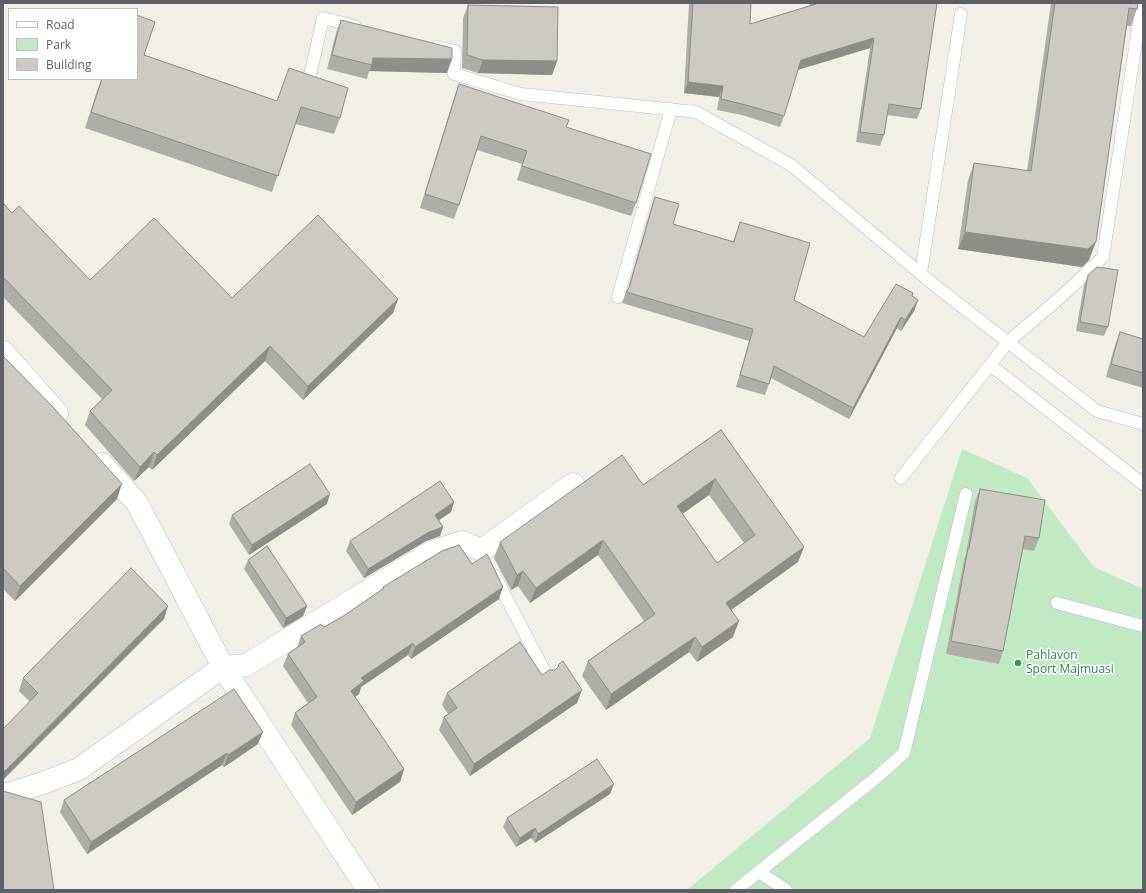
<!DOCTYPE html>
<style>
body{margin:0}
#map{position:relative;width:1146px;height:893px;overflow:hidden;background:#f1efe6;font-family:"Open Sans",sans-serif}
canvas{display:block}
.frame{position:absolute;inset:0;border:4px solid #5d6167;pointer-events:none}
.legend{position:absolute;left:8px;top:8px;width:130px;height:72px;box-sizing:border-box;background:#fff;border:1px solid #bec0c2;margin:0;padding:5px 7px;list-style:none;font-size:12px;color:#5d6167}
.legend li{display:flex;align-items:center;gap:8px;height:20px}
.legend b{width:20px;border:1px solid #bec0c2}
</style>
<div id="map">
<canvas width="1146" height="893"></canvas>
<div class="frame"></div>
<ul class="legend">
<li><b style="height:5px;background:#fff"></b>Road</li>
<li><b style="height:11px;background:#c1eac4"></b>Park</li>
<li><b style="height:11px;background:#ccc9c3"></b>Building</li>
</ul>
</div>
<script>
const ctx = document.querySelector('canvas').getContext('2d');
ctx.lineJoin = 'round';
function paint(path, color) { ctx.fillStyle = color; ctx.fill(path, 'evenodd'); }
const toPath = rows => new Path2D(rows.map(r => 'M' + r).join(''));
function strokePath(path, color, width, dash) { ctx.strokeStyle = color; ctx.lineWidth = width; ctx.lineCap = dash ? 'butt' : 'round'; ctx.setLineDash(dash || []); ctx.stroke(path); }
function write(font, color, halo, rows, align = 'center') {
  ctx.font = font + ' "Open Sans",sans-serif'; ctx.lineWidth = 3; ctx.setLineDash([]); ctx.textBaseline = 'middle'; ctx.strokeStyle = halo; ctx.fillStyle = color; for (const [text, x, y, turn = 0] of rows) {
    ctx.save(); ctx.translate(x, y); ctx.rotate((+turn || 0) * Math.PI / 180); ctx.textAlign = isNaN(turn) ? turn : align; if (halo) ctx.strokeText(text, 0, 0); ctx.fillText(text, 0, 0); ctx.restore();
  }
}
paint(toPath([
 [962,449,1027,478,1094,567,1143,589,1143,890,687,890,870,738]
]), '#c1eac4');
const service = toPath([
 [437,47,455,51,454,74,521,94,696,112,791,165,938,288,1097,411,1143,424],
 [310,76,323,18,355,26],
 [921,273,961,14],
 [618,297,671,109],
 [990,365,1143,484],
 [901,478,1008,342,1063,295,1103,257,1142,3],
 [495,576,547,676],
 [1057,603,1143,626],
 [759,872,786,890],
 [736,890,877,777,904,753,966,494]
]);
const minor = toPath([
 [3,352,57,413],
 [102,464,137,503,223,667,368,890],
 [3,794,8,794,43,783,79,769,223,667,246,665,432,552,462,542,482,550,573,484]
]);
strokePath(service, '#babdc2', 13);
strokePath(minor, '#babdc2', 23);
strokePath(service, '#fff', 12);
strokePath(minor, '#fff', 22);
paint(toPath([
 [689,3,751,3,750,24,810,6,809,3,937,3,921,109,917,119,887,115,884,135,880,146,856,142,870,48,798,70,784,116,780,127,742,115,717,110,719,97,684,93],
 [1051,3,1138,3,1137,9,1131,26,1127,26,1089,260,1082,267,958,249,968,180,974,163,1027,171],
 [468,5,557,61,552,75,478,73,462,68,463,18],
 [341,20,447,73,369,71,367,79,327,69,336,33],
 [144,55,277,101,289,68,340,118,334,134,295,124,272,192,85,128,101,79,137,79],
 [459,84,566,127,636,203,631,216,517,180,522,164,477,150,459,205,454,219,420,208,454,98],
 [655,197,673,224,733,242,740,222,794,300,864,337,913,293,912,296,918,300,914,311,901,331,897,328,849,419,771,378,765,395,736,387,749,341,622,303,626,292,628,289,651,208],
 [3,203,12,213,90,280,232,298,398,299,393,313,303,400,265,361,152,470,149,467,134,481,85,425,90,411,102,399,3,297],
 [1088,275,1108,327,1104,336,1076,331,1084,285],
 [1120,332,1143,339,1143,388,1106,377,1115,345],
 [3,356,117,499,15,601,3,589],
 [721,430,798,562,731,610,733,637,697,662,689,652,606,710,582,676,588,661,644,621,598,555,530,603,518,586,511,590,494,558,500,542,643,485],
 [709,495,744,543,717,563,682,514],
 [980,489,1039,538,1034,551,1023,549,1003,651,999,664,946,654,964,560,966,554,975,501],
 [454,502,451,512,439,520,443,527,440,536,426,541,364,578,346,551,350,541],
 [327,504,249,555,229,524,232,515],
 [248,560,307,606,303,616,283,628,244,569],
 [472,564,499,599,411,659,408,655,361,687,359,694,355,697,404,769,400,782,352,815,291,725,295,713,308,703,283,666,288,654,297,648,301,636,324,627,345,615,382,589,383,587],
 [164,619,30,702,19,691,23,678],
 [542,675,577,703,470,776,439,730,444,717,448,714,442,705,447,693],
 [258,744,224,767,222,765,87,854,60,812,64,800],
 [610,794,535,843,531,838,516,847,503,827,507,818]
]), '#afada8');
paint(toPath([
 [874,38,870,48,797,70,801,60],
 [373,58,452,59,447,73,369,71,372,65],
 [483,60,557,61,552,75,478,73],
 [688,82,723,86,719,97,684,93],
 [965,232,1096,242,1089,260,1082,267,958,249],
 [398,299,393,313,303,400,308,386],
 [918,300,914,311,901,331,905,320],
 [901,317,897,328,849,419,853,408],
 [270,346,265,361,152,470,157,455],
 [154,452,149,467,134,481,140,467],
 [715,479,709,495,671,522,677,506],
 [122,484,117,499,15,601,20,586],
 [330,494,327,504,249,555,252,545],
 [454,502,451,512,432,525,435,515],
 [443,527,440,536,426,541,364,578,368,569,429,532],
 [603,540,598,555,530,603,536,588],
 [804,547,798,562,720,618,726,603],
 [523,571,518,586,511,590,517,575],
 [503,587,499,599,411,659,415,647],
 [168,606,164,619,3,780,3,771],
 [307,606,303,616,283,628,286,618],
 [739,621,733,637,697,662,702,647],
 [695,637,689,652,606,710,611,694],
 [413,643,408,655,361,687,359,694,346,703,351,691,361,678],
 [582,690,577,703,470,776,474,764],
 [263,732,258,744,224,767,228,755],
 [227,753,222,765,87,854,91,842],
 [404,769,400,782,352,815,356,802],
 [614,784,610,794,535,843,538,834],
 [535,828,531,838,516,847,520,838]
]), '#8f8d88');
const building = toPath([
 [693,3,751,3,750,24,816,4,816,3,937,3,921,109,889,104,884,135,860,132,874,38,801,60,784,116,746,105,721,99,723,86,688,82,693,3],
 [1055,3,1138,3,1137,9,1129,8,1096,242,1088,249,965,232,974,163,1031,171,1055,3],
 [468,5,558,7,557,61,483,60,467,55,468,5],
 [137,15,155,22,144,55,277,101,289,68,348,88,340,118,301,107,278,176,91,112,102,79,137,79,137,15],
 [341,20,452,48,452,59,373,58,372,65,332,55,341,20],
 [459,84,569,120,566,127,651,154,636,203,522,166,527,151,481,136,459,205,425,194,459,84],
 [655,197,679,204,673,224,734,242,740,222,810,243,794,300,864,337,896,284,913,293,912,296,918,300,905,320,901,317,853,408,774,366,769,384,740,375,753,329,626,292,629,288,655,197],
 [3,203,12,213,19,206,90,280,154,218,232,298,318,215,398,299,308,386,270,346,157,455,154,452,140,467,90,411,112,390,3,277,3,203],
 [1097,267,1118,270,1108,327,1080,322,1088,275,1097,267],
 [1120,332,1143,339,1143,373,1111,364,1120,332],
 [3,356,53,407,122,484,20,586,3,568,3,356],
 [721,430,804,547,726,603,739,621,702,647,695,637,611,694,588,661,655,614,603,540,536,588,523,571,517,575,500,542,622,455,643,485,721,430],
 [715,479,755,535,717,563,677,506,715,479],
 [310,464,330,494,252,545,232,515,310,464],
 [440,481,454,502,435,515,443,527,429,532,368,569,350,541,440,481],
 [980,489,1045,500,1039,538,1025,536,1003,651,951,641,968,548,969,548,980,489],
 [459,545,472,564,487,554,503,587,415,647,413,643,361,678,364,681,351,691,404,769,356,802,295,713,317,697,288,654,305,642,301,636,321,624,324,627,345,615,384,588,383,587,442,551,459,545],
 [267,546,307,606,286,618,248,560,267,546],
 [131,568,168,606,6,770,3,771,3,729,38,693,23,678,131,568],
 [520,642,542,675,549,670,555,670,558,667,559,664,563,661,582,690,474,764,444,717,457,708,447,693,520,642],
 [234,689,263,732,228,755,227,753,91,842,64,800,234,689],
 [597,759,614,784,538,834,535,828,520,838,507,818,597,759],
 [3,791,41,802,54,890,3,890,3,791]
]);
paint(building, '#ccc9c3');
strokePath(building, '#8f8d88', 1);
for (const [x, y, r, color] of [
 [1018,663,4,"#2e9e5b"]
]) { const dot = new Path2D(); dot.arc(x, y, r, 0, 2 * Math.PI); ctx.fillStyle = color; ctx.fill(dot); strokePath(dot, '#fff', 1.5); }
write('12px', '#27864d', '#fff', [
 ["Pahlavon",1026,656],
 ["Sport Majmuasi",1026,670]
], 'left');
</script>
